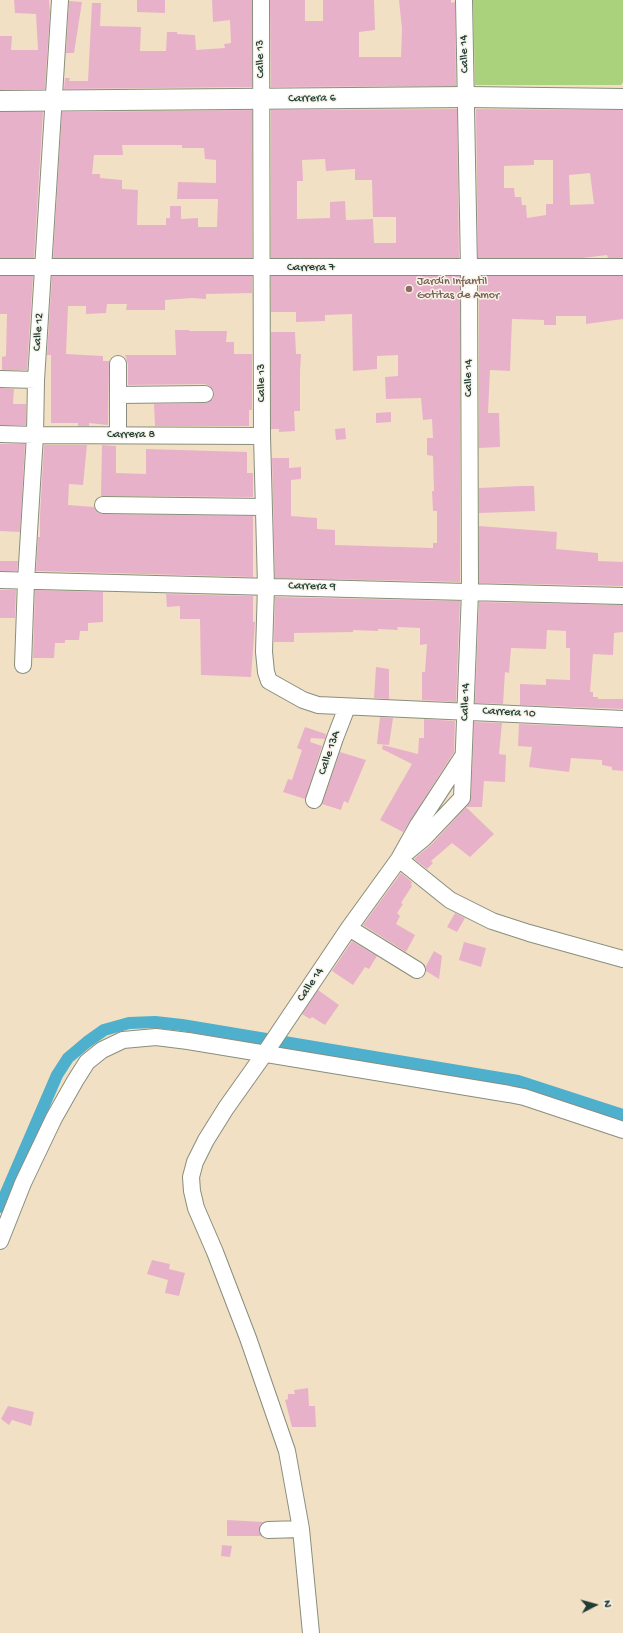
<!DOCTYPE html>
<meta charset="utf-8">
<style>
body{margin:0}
#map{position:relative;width:623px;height:1633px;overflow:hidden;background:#f2e0c4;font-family:"Gochi Hand",sans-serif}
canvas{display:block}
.north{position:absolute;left:575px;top:1585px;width:40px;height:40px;-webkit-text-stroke:3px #f7f3e8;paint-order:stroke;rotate:84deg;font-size:11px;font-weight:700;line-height:16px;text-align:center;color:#1f3d34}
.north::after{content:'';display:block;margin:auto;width:14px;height:18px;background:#1f3d34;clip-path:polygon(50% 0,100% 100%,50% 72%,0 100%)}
</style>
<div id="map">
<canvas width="623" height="1633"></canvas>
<div class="north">N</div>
</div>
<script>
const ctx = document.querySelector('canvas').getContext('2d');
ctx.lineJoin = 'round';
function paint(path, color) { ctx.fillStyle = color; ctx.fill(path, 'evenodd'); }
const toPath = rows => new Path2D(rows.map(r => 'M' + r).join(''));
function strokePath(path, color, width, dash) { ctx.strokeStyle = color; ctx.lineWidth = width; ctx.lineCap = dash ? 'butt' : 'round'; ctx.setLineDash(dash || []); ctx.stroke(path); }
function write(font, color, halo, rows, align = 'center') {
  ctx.font = font + ' "Gochi Hand",sans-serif'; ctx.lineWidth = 3; ctx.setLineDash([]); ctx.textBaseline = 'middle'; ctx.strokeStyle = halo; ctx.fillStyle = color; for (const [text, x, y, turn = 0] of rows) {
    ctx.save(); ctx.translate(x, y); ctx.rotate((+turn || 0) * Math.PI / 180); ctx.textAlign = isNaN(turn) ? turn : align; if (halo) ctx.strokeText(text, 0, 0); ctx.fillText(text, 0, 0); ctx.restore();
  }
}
paint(toPath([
 [473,0,623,0,623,82,621,85,475,85]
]), '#aad17c');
strokePath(toPath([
 [0,1207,57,1075,68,1058,87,1042,104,1030,129,1023,155,1022,182,1025,518,1081,623,1115]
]), '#4eb0cd', 12);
paint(toPath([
 [14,0,49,0,50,12,45,89,0,90,0,36,12,36,11,50,38,50,36,14,15,13],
 [137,0,165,0,165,13,137,12],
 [212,0,252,0,252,87,64,89,65,78,70,78,69,81,88,81,92,3,101,3,100,26,141,27,140,51,166,51,167,32,177,32,177,34,195,35,196,50,225,48,224,44,231,43,230,20,213,22],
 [270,0,305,0,305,21,323,21,323,0,374,0,375,30,359,32,359,57,401,57,402,29,399,0,451,0,451,3,455,2,456,86,271,87],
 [69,1,82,2,74,53,66,53],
 [457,109,459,258,271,258,271,110],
 [325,159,326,171,355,169,355,180,372,180,373,217,396,217,396,243,374,243,373,219,346,220,345,201,330,202,330,218,297,219,297,181,303,181,302,160],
 [476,109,623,110,623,258,608,258,607,255,583,258,478,258],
 [534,160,553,160,553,204,546,204,546,215,527,218,526,205,522,205,521,197,515,197,514,188,504,188,504,166,534,165],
 [590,173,594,204,570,205,569,175],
 [252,110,252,258,53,258,62,112],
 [122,145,182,145,182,148,204,148,205,159,216,160,216,183,178,182,177,199,218,199,217,227,198,227,198,218,181,219,181,206,170,206,170,218,166,218,166,225,137,225,138,190,122,189,122,180,100,178,100,174,92,174,94,155,123,155],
 [0,112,43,112,34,258,0,258],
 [0,276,33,276,27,370,2,370,2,357,6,356,7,314,0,314],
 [52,276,252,276,252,293,206,294,206,299,192,298,165,300,165,310,126,310,127,304,107,304,106,313,86,314,86,306,68,306,66,354,103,356,103,361,109,361,108,425,89,423,89,426,78,426,78,423,51,423,51,355,47,355],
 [271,276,460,276,460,582,275,578,272,458,289,458,289,468,301,467,301,479,291,480,291,516,317,518,317,529,335,530,335,545,433,548,433,543,437,543,437,511,433,511,432,491,434,491,433,456,427,455,427,438,433,438,432,419,423,420,421,398,386,399,385,377,398,376,398,355,377,356,377,369,353,371,352,314,325,315,325,321,296,322,296,312,271,312],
 [479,276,623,276,623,319,586,324,586,316,556,316,556,325,544,325,544,320,512,319,510,371,490,370,488,413,499,413,500,447,479,448],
 [175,330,189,330,189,331,227,331,226,342,234,342,234,354,252,354,252,410,249,410,249,426,155,426,154,404,206,403,213,399,214,394,213,389,209,386,205,384,128,385,128,364,125,355,176,355],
 [271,332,295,332,296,354,301,354,300,372,300,411,294,411,295,431,279,432,279,429,271,429],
 [0,388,14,389,13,404,26,404,26,425,0,425],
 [391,412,391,422,376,423,376,413],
 [345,428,346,439,336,440,335,429],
 [0,444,25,444,20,532,0,531],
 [44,445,87,445,83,485,69,484,68,505,94,507,98,513,103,514,253,516,253,577,36,571,38,537,40,537,40,515],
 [102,445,116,446,116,473,146,474,146,449,247,452,247,473,253,473,253,497,101,496],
 [521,486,534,486,535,511,479,513,479,488],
 [479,526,557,532,556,549,598,553,598,561,623,562,623,586,479,583],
 [0,561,18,561,17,571,0,571],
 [0,590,16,590,15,618,0,618],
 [35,590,103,592,103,622,88,623,88,631,80,631,79,640,65,640,65,643,55,643,54,658,33,658],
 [166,594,253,596,253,622,255,622,251,677,201,675,200,619,180,619,180,606,167,607],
 [275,597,460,601,456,702,422,700,422,672,425,672,427,644,420,645,420,628,397,627,398,630,378,629,378,631,353,630,353,632,294,633,294,642,274,642],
 [479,602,623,605,623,632,614,633,613,655,593,654,590,692,593,692,593,697,598,697,598,699,623,699,623,709,520,705,520,684,546,685,546,679,570,680,570,648,566,648,566,631,547,630,546,649,511,648,509,673,505,672,503,704,475,703],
 [376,667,389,669,389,699,374,698],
 [380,717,393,718,389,745,377,744],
 [424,719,455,721,454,752,403,832,380,820,412,764,382,749,383,745,418,754,419,738,424,738],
 [474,722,502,723,499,754,506,755,505,782,484,781,482,807,466,807,471,798],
 [519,724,623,728,623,771,612,770,612,767,602,765,602,760,571,758,569,772,529,767,532,747,518,746],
 [305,727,326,734,325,739,311,738,310,742,322,746,305,799,283,792,288,779,292,780,302,750,297,748],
 [340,752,366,760,348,803,344,801,341,810,322,804],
 [466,807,494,834,470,857,452,843,431,861,433,863,427,869,414,859,431,845],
 [401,873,412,882,411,884,412,886,401,903,403,904,397,913,400,916,396,924,415,935,406,952,363,925],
 [455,913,465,918,457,932,447,927],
 [352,941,377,956,369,969,365,967,353,985,332,971],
 [464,942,486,948,481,967,459,960],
 [434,951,442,956,439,979,426,971,426,966],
 [318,990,339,1005,325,1025,312,1017,310,1019,302,1014],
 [152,1260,170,1264,169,1269,185,1273,179,1296,165,1293,168,1280,147,1274],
 [308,1388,309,1406,315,1406,316,1427,292,1427,285,1400,288,1399,288,1394,295,1394,294,1390],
 [8,1406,34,1412,31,1426,12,1420,9,1425,1,1419],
 [227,1520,264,1522,260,1525,259,1530,261,1536,227,1536],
 [222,1545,232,1546,230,1557,221,1556]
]), '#e8b1ca');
const minor = toPath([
 [261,0,262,436,266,586,264,652,266,672,269,681,303,700,318,705,623,719],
 [0,267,623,267],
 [118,364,118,435],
 [0,379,36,380],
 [118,395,205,394],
 [0,434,35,435,262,436],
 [103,505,263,507],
 [0,580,623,596],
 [23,665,26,581,35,435,36,380,60,0],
 [314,800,335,738,347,707],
 [407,852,424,838,462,798,470,592,469,268,464,0],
 [399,859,450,900,492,921,529,933,623,959],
 [349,928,417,970],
 [0,1241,23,1183,54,1118,75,1081,87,1062,102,1050,123,1040,156,1037,188,1041,509,1094,524,1097,623,1130],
 [268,1530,301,1529],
 [311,1633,301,1529,287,1451,248,1338,215,1252,196,1208,192,1191,191,1177,195,1162,206,1140,226,1108,265,1053,349,928,399,859,418,825,463,756]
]);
const major = toPath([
 [0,101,467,97,623,99]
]);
strokePath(minor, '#888e7c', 18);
strokePath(major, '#888e7c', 22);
strokePath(minor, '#fff', 16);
strokePath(major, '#fff', 20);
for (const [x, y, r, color] of [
 [409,289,4,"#8d6e63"]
]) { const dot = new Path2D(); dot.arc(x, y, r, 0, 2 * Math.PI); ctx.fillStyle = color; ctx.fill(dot); strokePath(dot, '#f7f3e8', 1.5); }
write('12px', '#1f3d34', '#f7f3e8', [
 ["Calle 14",465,54,-92],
 ["Calle 13",261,59,-91],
 ["Carrera 6",312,99,-1],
 ["Carrera 7",311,268],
 ["Calle 12",39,332,-86],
 ["Calle 14",469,378,-90],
 ["Calle 13",262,383,-90],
 ["Carrera 8",131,435],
 ["Carrera 9",312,587,1],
 ["Calle 14",466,702,-88],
 ["Carrera 10",509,713,3],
 ["Calle 13A",330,753,-71],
 ["Calle 14",311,985,-56]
]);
write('12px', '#785e54', '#f7f3e8', [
 ["Jardín Infantil",417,282],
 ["Gotitas de Amor",417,296]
], 'left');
</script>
